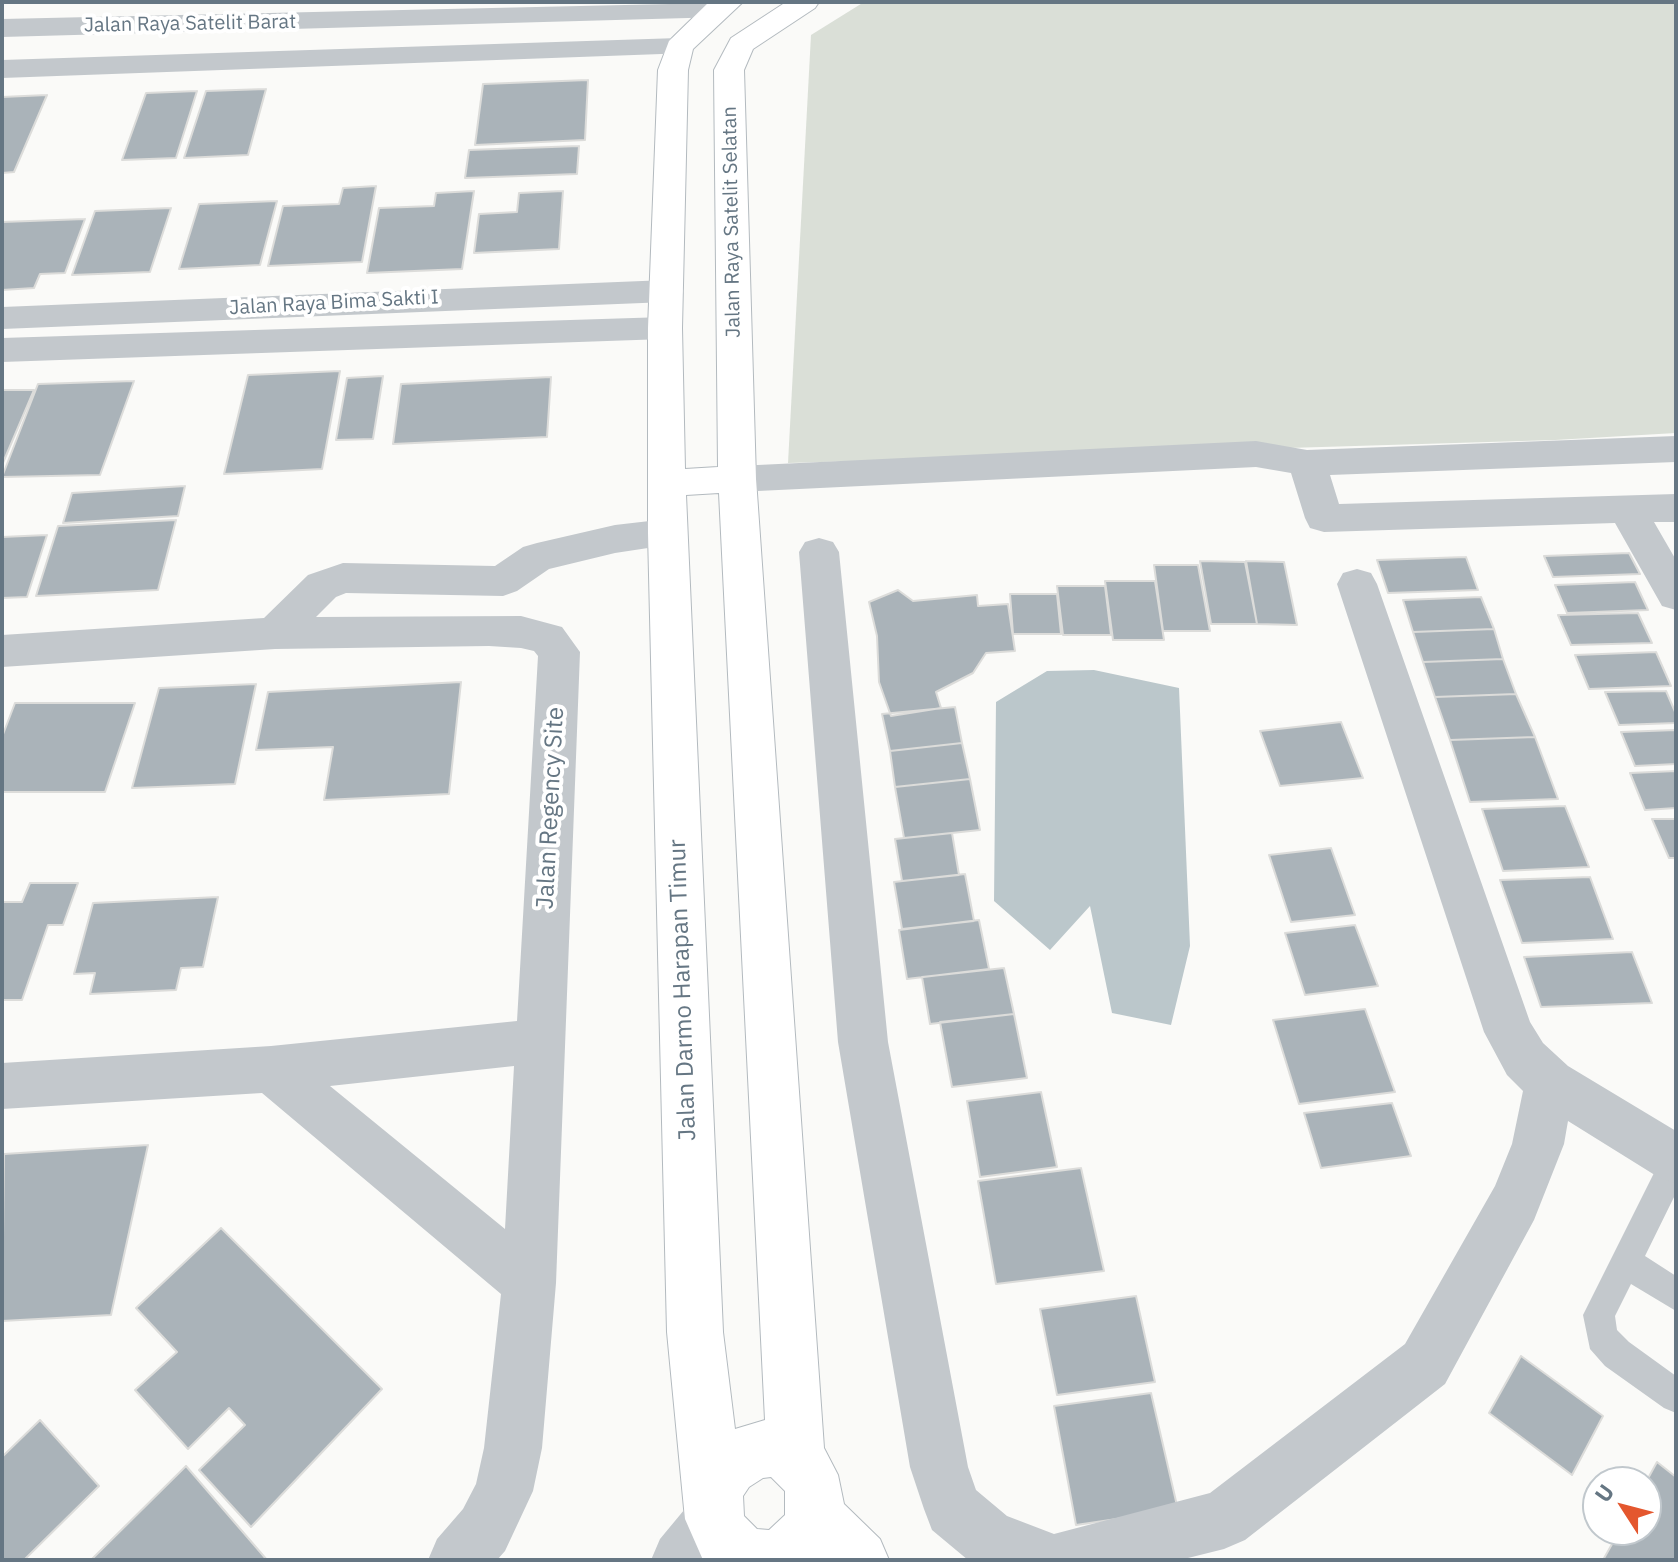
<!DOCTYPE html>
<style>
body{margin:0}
#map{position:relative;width:1678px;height:1562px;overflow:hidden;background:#fafaf8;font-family:"IBM Plex Sans",sans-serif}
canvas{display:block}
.frame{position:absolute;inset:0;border:4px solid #657683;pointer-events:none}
.north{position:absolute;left:1582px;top:1466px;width:80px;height:80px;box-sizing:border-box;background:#fff;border:2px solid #c1c8cd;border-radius:50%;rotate:306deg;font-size:22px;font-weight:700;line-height:32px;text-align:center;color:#657683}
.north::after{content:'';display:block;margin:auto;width:28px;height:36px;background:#e4572e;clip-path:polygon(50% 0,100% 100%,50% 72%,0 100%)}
</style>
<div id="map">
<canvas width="1678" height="1562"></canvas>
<div class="frame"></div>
<div class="north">U</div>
</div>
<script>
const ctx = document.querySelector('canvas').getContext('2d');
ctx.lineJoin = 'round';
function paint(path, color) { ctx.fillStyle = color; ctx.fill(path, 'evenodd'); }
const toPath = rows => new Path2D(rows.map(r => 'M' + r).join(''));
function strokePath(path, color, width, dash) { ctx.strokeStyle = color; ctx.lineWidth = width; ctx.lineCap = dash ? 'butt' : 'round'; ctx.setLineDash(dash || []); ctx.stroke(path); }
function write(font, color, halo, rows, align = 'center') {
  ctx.font = font + ' "IBM Plex Sans",sans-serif'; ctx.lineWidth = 8; ctx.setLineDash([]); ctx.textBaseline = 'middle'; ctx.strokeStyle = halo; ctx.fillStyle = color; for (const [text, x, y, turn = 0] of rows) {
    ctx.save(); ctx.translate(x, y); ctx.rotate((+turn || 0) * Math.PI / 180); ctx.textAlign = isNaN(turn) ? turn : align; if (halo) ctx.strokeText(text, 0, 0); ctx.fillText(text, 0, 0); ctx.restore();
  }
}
paint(toPath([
 [864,2,1676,2,1676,433,1555,440,788,463,811,35]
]), '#dadfd7');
paint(toPath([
 [1094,670,1179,688,1190,946,1171,1025,1112,1013,1090,906,1050,950,994,901,996,702,1047,671]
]), '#bbc7cb');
const building = toPath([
 [588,80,585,140,475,145,483,84,588,80],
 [266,89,248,155,184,158,206,91,266,89],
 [197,91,176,158,122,160,146,93,197,91],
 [47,95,14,172,2,173,2,97,47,95],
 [579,146,577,174,465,178,469,150,579,146],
 [376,186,362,262,268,266,283,206,339,204,343,188,376,186],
 [474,191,462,269,367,273,379,208,434,206,436,193,474,191],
 [563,191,559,249,474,253,479,214,517,212,519,193,563,191],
 [277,201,260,265,179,269,199,204,277,201],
 [171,208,150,272,72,275,95,211,171,208],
 [85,219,65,273,40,274,34,288,2,290,2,222,85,219],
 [340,371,322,469,224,474,248,375,340,371],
 [383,376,373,439,336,440,347,378,383,376],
 [551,377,547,437,393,444,401,384,551,377],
 [134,381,100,475,2,477,38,384,134,381],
 [2,390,34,390,2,465,2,390],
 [185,486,178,516,63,523,72,493,185,486],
 [176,520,158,590,36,596,58,526,176,520],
 [47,535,27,597,2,598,2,537,47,535],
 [1629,553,1640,574,1553,577,1544,556,1629,553],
 [1466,557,1478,590,1388,593,1377,560,1466,557],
 [1200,561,1245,562,1257,624,1211,624,1200,561],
 [1246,561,1284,562,1297,625,1257,624,1246,561],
 [1154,565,1198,565,1210,631,1163,631,1154,565],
 [1105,581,1155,581,1164,640,1113,640,1105,581],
 [1635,582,1648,610,1567,613,1555,585,1635,582],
 [1057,586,1105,586,1111,635,1063,635,1057,586],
 [898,590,913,601,977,595,978,606,1008,604,1015,651,986,653,973,673,936,692,941,708,891,716,879,682,877,636,869,602,898,590],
 [1010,594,1057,594,1061,634,1013,634,1010,594],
 [1481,597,1494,629,1413,632,1403,600,1481,597],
 [1638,613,1652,643,1571,645,1558,615,1638,613],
 [1494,629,1503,659,1423,662,1413,632,1494,629],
 [1656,652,1671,686,1589,689,1575,655,1656,652],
 [1503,659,1516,694,1435,697,1423,662,1503,659],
 [461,682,449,794,324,800,333,747,256,750,268,692,461,682],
 [256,684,235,784,132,788,159,688,256,684],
 [1666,691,1676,714,1676,723,1619,725,1605,692,1666,691],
 [1516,694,1535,737,1450,740,1435,697,1516,694],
 [15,703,135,703,105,792,2,792,2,737,15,703],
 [955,707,962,743,890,751,882,714,955,707],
 [1341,722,1363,778,1280,786,1260,731,1341,722],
 [1676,730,1676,764,1635,766,1621,732,1676,730],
 [1535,737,1558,799,1470,802,1450,740,1535,737],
 [962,743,970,779,895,787,890,751,962,743],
 [1676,771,1676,808,1645,810,1630,773,1676,771],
 [970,779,980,830,904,838,895,787,970,779],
 [1565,806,1589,867,1503,871,1482,809,1565,806],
 [1652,819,1676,819,1676,858,1669,858,1652,819],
 [952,833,959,875,902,881,895,839,952,833],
 [1331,848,1355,915,1291,922,1269,855,1331,848],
 [965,874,974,921,902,929,894,882,965,874],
 [1590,877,1613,939,1522,943,1500,880,1590,877],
 [30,883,78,883,63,925,48,925,22,1000,2,1000,2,902,22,902,30,883],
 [218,897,203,967,181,968,176,990,90,994,95,973,74,974,93,903,218,897],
 [979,920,989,969,907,979,899,930,979,920],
 [1355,925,1378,986,1305,995,1285,933,1355,925],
 [1632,952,1652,1003,1541,1007,1524,957,1632,952],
 [1004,968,1014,1014,930,1024,922,977,1004,968],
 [1365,1009,1395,1092,1299,1104,1273,1020,1365,1009],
 [1014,1014,1027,1078,952,1087,940,1022,1014,1014],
 [1041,1092,1057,1167,980,1177,967,1101,1041,1092],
 [1392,1103,1411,1156,1321,1168,1304,1113,1392,1103],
 [148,1145,111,1315,2,1321,4,1154,148,1145],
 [1081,1168,1104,1271,996,1284,978,1181,1081,1168],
 [221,1228,382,1389,251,1527,199,1470,245,1425,229,1408,188,1449,135,1390,177,1352,136,1308,221,1228],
 [1136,1296,1155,1382,1057,1395,1040,1309,1136,1296],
 [1521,1356,1603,1416,1572,1475,1489,1413,1521,1356],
 [1151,1393,1178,1510,1076,1525,1054,1406,1151,1393],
 [40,1420,99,1486,24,1560,2,1560,2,1457,40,1420],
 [1657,1462,1676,1477,1676,1560,1603,1560,1620,1530,1646,1530,1646,1482,1657,1462],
 [186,1466,267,1560,91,1560,186,1466]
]);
paint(building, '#aab3b9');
strokePath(building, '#dcdcda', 2);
const secondary = toPath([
 [709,2,743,2,693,49,688,70,682,328,685,469,718,467,714,70,731,38,786,2,819,2,815,8,753,49,744,70,756,479,824,1448,838,1475,844,1504,880,1539,889,1560,703,1560,685,1519,667,1332,648,533,648,328,658,70,669,41,709,2],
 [719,493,765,1420,735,1429,723,1332,686,495,719,493],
 [771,1477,785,1491,785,1515,769,1530,757,1529,744,1516,743,1496,749,1487,763,1478,771,1477]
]);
strokePath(secondary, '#b3babf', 2);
paint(toPath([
 [1676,1146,1676,1193,1645,1256,1676,1276,1676,1311,1631,1284,1615,1316,1617,1330,1629,1342,1676,1376,1676,1413,1664,1408,1605,1366,1590,1349,1583,1315,1665,1151,1676,1146]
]), '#c3c8cc');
paint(toPath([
 [714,3,724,5,728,11,724,17,2,37,2,19,714,3],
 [679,38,689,41,693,47,689,53,2,78,2,60,679,38],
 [667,280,679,283,684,291,679,299,667,302,2,329,2,307,667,280],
 [665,317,677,320,682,328,677,336,665,339,2,362,2,338,665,317],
 [1676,436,1676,462,1330,475,1339,504,1676,494,1676,522,1654,522,1676,560,1676,610,1662,606,1615,523,1324,532,1310,528,1305,518,1291,473,1256,467,737,492,724,488,718,479,724,470,737,466,1256,441,1307,450,1676,436],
 [667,519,681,523,686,533,681,543,615,553,549,569,517,591,503,596,346,593,336,597,316,617,521,616,562,627,580,652,556,1283,542,1448,533,1491,505,1551,497,1560,428,1560,437,1539,463,1509,476,1484,484,1448,501,1294,262,1093,2,1109,2,1063,271,1046,517,1021,538,656,534,651,521,648,489,646,275,649,2,667,2,635,264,618,308,575,343,563,495,566,523,547,537,543,615,525,667,519],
 [514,1066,505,1229,330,1086,514,1066],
 [819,538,833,542,839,552,888,1042,968,1467,976,1490,1007,1516,1054,1534,1210,1493,1405,1344,1495,1186,1512,1144,1523,1091,1507,1075,1484,1032,1337,584,1343,573,1357,569,1371,573,1377,584,1530,1022,1543,1043,1568,1066,1676,1131,1676,1184,1658,1177,1568,1121,1564,1144,1534,1220,1445,1384,1245,1540,1224,1549,1180,1560,968,1560,932,1530,924,1509,910,1467,838,1042,799,552,805,542,819,538],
 [715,1489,736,1498,745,1519,736,1540,719,1560,651,1560,660,1539,694,1498,715,1489]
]), '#c3c8cc');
paint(secondary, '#fff');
write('20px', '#657683', '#fff', [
 ["Jalan Raya Satelit Barat",190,24,-1],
 ["Jalan Raya Satelit Selatan",732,222,-91],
 ["Jalan Raya Bima Sakti I",334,303,-3]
]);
write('24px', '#657683', '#fff', [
 ["Jalan Regency Site",551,808,-87],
 ["Jalan Darmo Harapan Timur",683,990,-92]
]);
</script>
